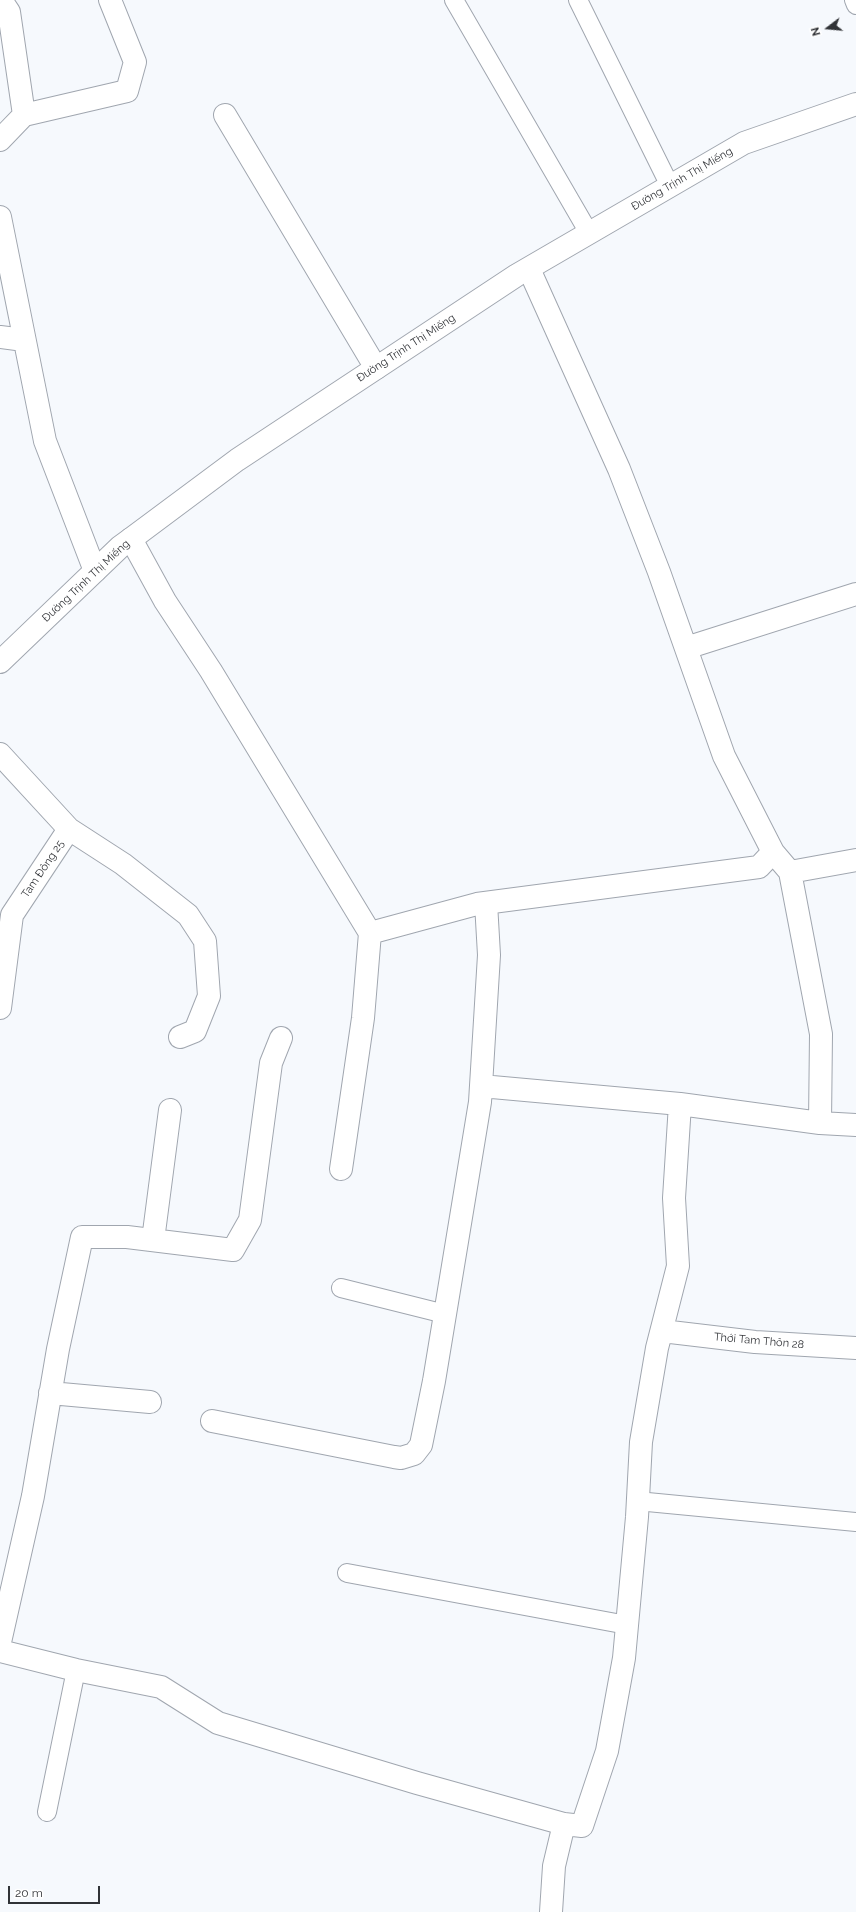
<!DOCTYPE html>
<meta charset="utf-8">
<style>
body{margin:0}
#map{position:relative;width:856px;height:1912px;overflow:hidden;background:#f6f9fd;font-family:Raleway,sans-serif}
canvas{display:block}
.north{position:absolute;left:808px;top:8px;width:40px;height:40px;-webkit-text-stroke:3px #fff;paint-order:stroke;rotate:254deg;font-size:11px;font-weight:700;line-height:16px;text-align:center;color:#313337}
.north::after{content:'';display:block;margin:auto;width:14px;height:18px;background:#313337;clip-path:polygon(50% 0,100% 100%,50% 72%,0 100%)}
.scale{position:absolute;left:8px;top:1886px;width:92px;height:18px;box-sizing:border-box;border:2px solid #313337;border-top:0;padding-left:5px;font-size:12px;line-height:14px;white-space:nowrap;color:#313337;-webkit-text-stroke:3px #fff;paint-order:stroke}
</style>
<div id="map">
<canvas width="856" height="1912"></canvas>
<div class="north">N</div>
<div class="scale">20 m</div>
</div>
<script>
const ctx = document.querySelector('canvas').getContext('2d');
ctx.lineJoin = 'round';
const toPath = rows => new Path2D(rows.map(r => 'M' + r).join(''));
function strokePath(path, color, width, dash) { ctx.strokeStyle = color; ctx.lineWidth = width; ctx.lineCap = dash ? 'butt' : 'round'; ctx.setLineDash(dash || []); ctx.stroke(path); }
function write(font, color, halo, rows, align = 'center') {
  ctx.font = font + ' Raleway,sans-serif'; ctx.lineWidth = 3.5; ctx.setLineDash([]); ctx.textBaseline = 'middle'; ctx.strokeStyle = halo; ctx.fillStyle = color; for (const [text, x, y, turn = 0] of rows) {
    ctx.save(); ctx.translate(x, y); ctx.rotate((+turn || 0) * Math.PI / 180); ctx.textAlign = isNaN(turn) ? turn : align; if (halo) ctx.strokeText(text, 0, 0); ctx.fillText(text, 0, 0); ctx.restore();
  }
}
const service = toPath([
 [454,0,589,233],
 [578,0,670,186],
 [854,0,856,5],
 [341,1288,445,1314],
 [637,1501,856,1522],
 [347,1573,627,1625],
 [47,1812,76,1670]
]);
const minor = toPath([
 [1,0,9,12,24,115],
 [225,115,376,368],
 [0,140,24,115,127,91,135,62,110,0],
 [0,217,45,441,95,571],
 [529,269,619,469,659,572,724,756,773,852,790,872,821,1034,820,1123],
 [0,337,24,340],
 [131,539,165,601,211,671,370,933,363,1018,341,1169],
 [686,648,856,594],
 [0,754,69,829,12,915,0,1008],
 [69,829,123,864,188,915,205,941,209,996,195,1031,180,1037],
 [790,872,856,860],
 [370,933,477,904,759,867,773,852],
 [481,1086,680,1104],
 [153,1240,170,1110],
 [662,1331,755,1342,856,1348],
 [50,1393,150,1402],
 [212,1421,394,1457,401,1458,414,1454,421,1445,434,1381,480,1102,489,955,486,903],
 [0,1642,33,1496,58,1349,82,1237,127,1237,233,1250,250,1220,271,1063,281,1038],
 [0,1651,76,1670,161,1687,218,1723,417,1783,564,1824,582,1826,607,1751,624,1658,637,1517,641,1442,657,1348,678,1266,674,1198,680,1104,820,1123,856,1125],
 [551,1912,554,1866,564,1824]
]);
const secondary = toPath([
 [0,662,120,547,131,539,237,460,517,275,744,143,856,104]
]);
strokePath(service, '#a0a6af', 20);
strokePath(minor, '#a0a6af', 24);
strokePath(secondary, '#a0a6af', 24);
strokePath(service, '#fff', 18);
strokePath(minor, '#fff', 22);
strokePath(secondary, '#fff', 22);
write('11px', '#313337', '#fff', [
 ["Đường Trịnh Thị Miếng",682,179,-30],
 ["Đường Trịnh Thị Miếng",406,348,-33],
 ["Đường Trịnh Thị Miếng",86,581,-43],
 ["Tam Đông 25",43,869,-56],
 ["Thới Tam Thôn 28",759,1341,5]
]);
</script>
